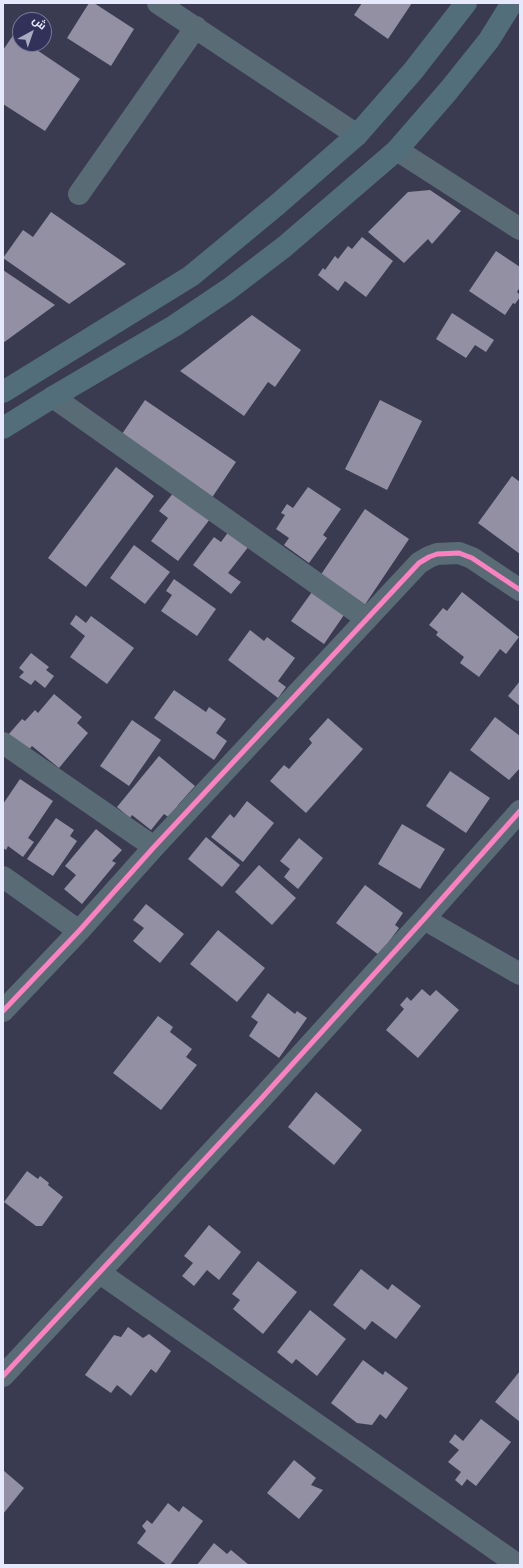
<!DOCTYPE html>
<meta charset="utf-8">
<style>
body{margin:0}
#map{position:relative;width:523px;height:1568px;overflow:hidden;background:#3a3a50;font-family:"Fira Sans",Cairo,sans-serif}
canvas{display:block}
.frame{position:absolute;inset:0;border:4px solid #e6e8fc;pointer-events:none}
.north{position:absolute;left:12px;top:12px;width:40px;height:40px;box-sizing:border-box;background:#313159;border:1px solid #797a9a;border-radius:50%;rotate:40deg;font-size:11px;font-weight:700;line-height:16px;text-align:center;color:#e6e8fc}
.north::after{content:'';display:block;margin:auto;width:14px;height:18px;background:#aaabc0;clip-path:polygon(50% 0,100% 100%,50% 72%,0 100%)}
</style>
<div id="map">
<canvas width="523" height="1568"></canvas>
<div class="frame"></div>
<div class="north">ش</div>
</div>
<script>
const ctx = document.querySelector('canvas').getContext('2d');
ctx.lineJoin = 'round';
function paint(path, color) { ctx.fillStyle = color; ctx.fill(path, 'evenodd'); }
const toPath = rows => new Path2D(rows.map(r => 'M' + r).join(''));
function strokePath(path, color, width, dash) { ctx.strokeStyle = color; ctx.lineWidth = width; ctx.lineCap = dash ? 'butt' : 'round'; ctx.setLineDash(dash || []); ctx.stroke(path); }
paint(toPath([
 [89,3,94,3,134,29,111,66,67,38],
 [362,3,412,3,388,39,354,15],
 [14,34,20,38,20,44,28,44,80,79,45,131,3,104,3,50],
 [430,190,461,211,432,244,428,239,404,263,368,232,408,192],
 [51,212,126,264,69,304,3,258,23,230,33,237],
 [362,237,393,261,366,297,345,281,338,291,318,275,323,268,325,270,335,256,338,259,348,246,352,249],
 [496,251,520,267,520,287,517,292,520,295,520,297,515,304,513,303,505,315,469,291],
 [3,270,55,305,3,343],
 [452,313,494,340,486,352,475,345,466,358,436,339],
 [252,315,301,350,275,387,268,382,244,416,180,371],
 [145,400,236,462,211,499,120,437],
 [380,400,422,421,387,490,345,469],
 [116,467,154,496,86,587,48,558],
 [512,476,520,482,520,554,478,523],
 [308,487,341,509,323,535,327,538,309,563,284,545,289,538,276,529,285,515,281,513,287,504,293,508],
 [174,492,210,519,178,561,151,541,168,518,159,511],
 [365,509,409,539,364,606,320,576],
 [229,531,249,546,228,573,241,582,231,594,193,565,214,537,221,542],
 [134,545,170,572,145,604,110,578],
 [174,579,216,609,197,636,161,611,172,595,166,591],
 [312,592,344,615,324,644,291,621],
 [462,592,519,637,506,654,500,649,479,677,460,663,464,657,436,635,438,632,429,625,443,608,447,611],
 [76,615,86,623,91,616,134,648,107,684,70,657,85,636,70,624],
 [250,630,264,641,267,637,295,658,278,681,286,687,278,698,228,660],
 [31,653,49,667,46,670,54,676,45,688,35,680,31,685,19,677,24,672,19,668],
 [520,681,520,706,508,696],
 [174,690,206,712,209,707,226,719,216,733,227,741,214,760,154,718],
 [54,694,82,717,77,723,88,733,59,768,32,746,28,751,8,735,22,719,25,721,35,710,38,713],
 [495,717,520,736,520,768,509,780,470,750],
 [328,718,363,749,306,813,270,781,284,765,289,769,312,743,309,739],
 [132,720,161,740,129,786,100,766],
 [159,756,195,786,178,805,173,820,164,814,151,830,132,815,130,818,117,807],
 [450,771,490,798,466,833,426,806],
 [20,779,53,801,28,838,34,842,23,857,8,846,6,850,3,848,3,804],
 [247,801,274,823,243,862,211,837,230,814,234,818],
 [56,818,74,830,70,836,77,841,53,876,27,859],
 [402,824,445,849,420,889,378,864],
 [96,829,122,850,112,861,116,863,82,904,64,889,76,875,65,866],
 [206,837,240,865,222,887,188,859],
 [299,838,323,858,298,889,284,877,290,869,280,861],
 [259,865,296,898,272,925,235,892],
 [365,885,403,913,395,925,399,928,379,955,336,923],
 [146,904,184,934,160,963,133,941,144,928,133,920],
 [218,930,265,968,237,1002,190,964],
 [422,989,430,996,436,990,459,1010,418,1058,386,1030,404,1009,400,1005,407,997,411,1001],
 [268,993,295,1014,297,1011,307,1018,279,1058,249,1036,258,1022,251,1017],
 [158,1016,173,1027,170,1032,192,1049,186,1057,197,1065,161,1110,113,1073],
 [316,1092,362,1130,334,1165,288,1127],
 [27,1171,38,1179,40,1176,49,1183,48,1185,63,1197,42,1226,36,1226,4,1202],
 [209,1225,241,1252,219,1280,207,1270,194,1286,182,1276,193,1263,184,1256],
 [258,1261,297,1292,263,1334,233,1309,240,1300,232,1294],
 [361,1269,388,1290,392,1284,421,1306,396,1339,372,1321,365,1330,333,1305],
 [310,1310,346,1339,317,1376,296,1359,292,1364,277,1352],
 [128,1327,143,1338,149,1334,171,1351,156,1373,151,1369,131,1396,117,1385,111,1393,85,1375,114,1335,121,1337],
 [363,1360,383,1375,385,1371,408,1388,386,1419,380,1414,372,1425,357,1423,331,1403],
 [520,1371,520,1422,495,1402],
 [481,1419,511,1442,476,1486,467,1479,462,1486,455,1480,461,1472,448,1462,459,1450,449,1442,455,1434,463,1441],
 [294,1460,316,1478,311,1485,323,1490,299,1519,267,1493],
 [3,1470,24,1488,3,1514],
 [168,1503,179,1512,183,1506,203,1521,170,1565,167,1565,137,1543,146,1531,142,1526,147,1520,152,1524],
 [214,1543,227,1554,231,1550,249,1565,197,1565]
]), '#9490a3');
strokePath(toPath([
 [158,3,357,135],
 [397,150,520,229],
 [79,194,196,27],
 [53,397,367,619],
 [3,743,154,847],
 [3,877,79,931],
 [424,919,520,974],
 [3,1011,79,931,154,847,419,563,429,557,437,554,459,553,472,558,520,590],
 [100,1273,518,1565],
 [3,1376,259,1101,424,919,520,811]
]), '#596c76', 22);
strokePath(toPath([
 [3,392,191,276,278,204,357,135,413,71,466,3],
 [3,428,53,397,174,326,229,289,284,247,397,150,449,90,489,40,512,3]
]), '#526e7a', 22);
strokePath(toPath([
 [3,1011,79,931,154,847,419,563,429,557,437,554,459,553,472,558,520,590],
 [3,1376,259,1101,424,919,520,811]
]), '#ff80c0', 5);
</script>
